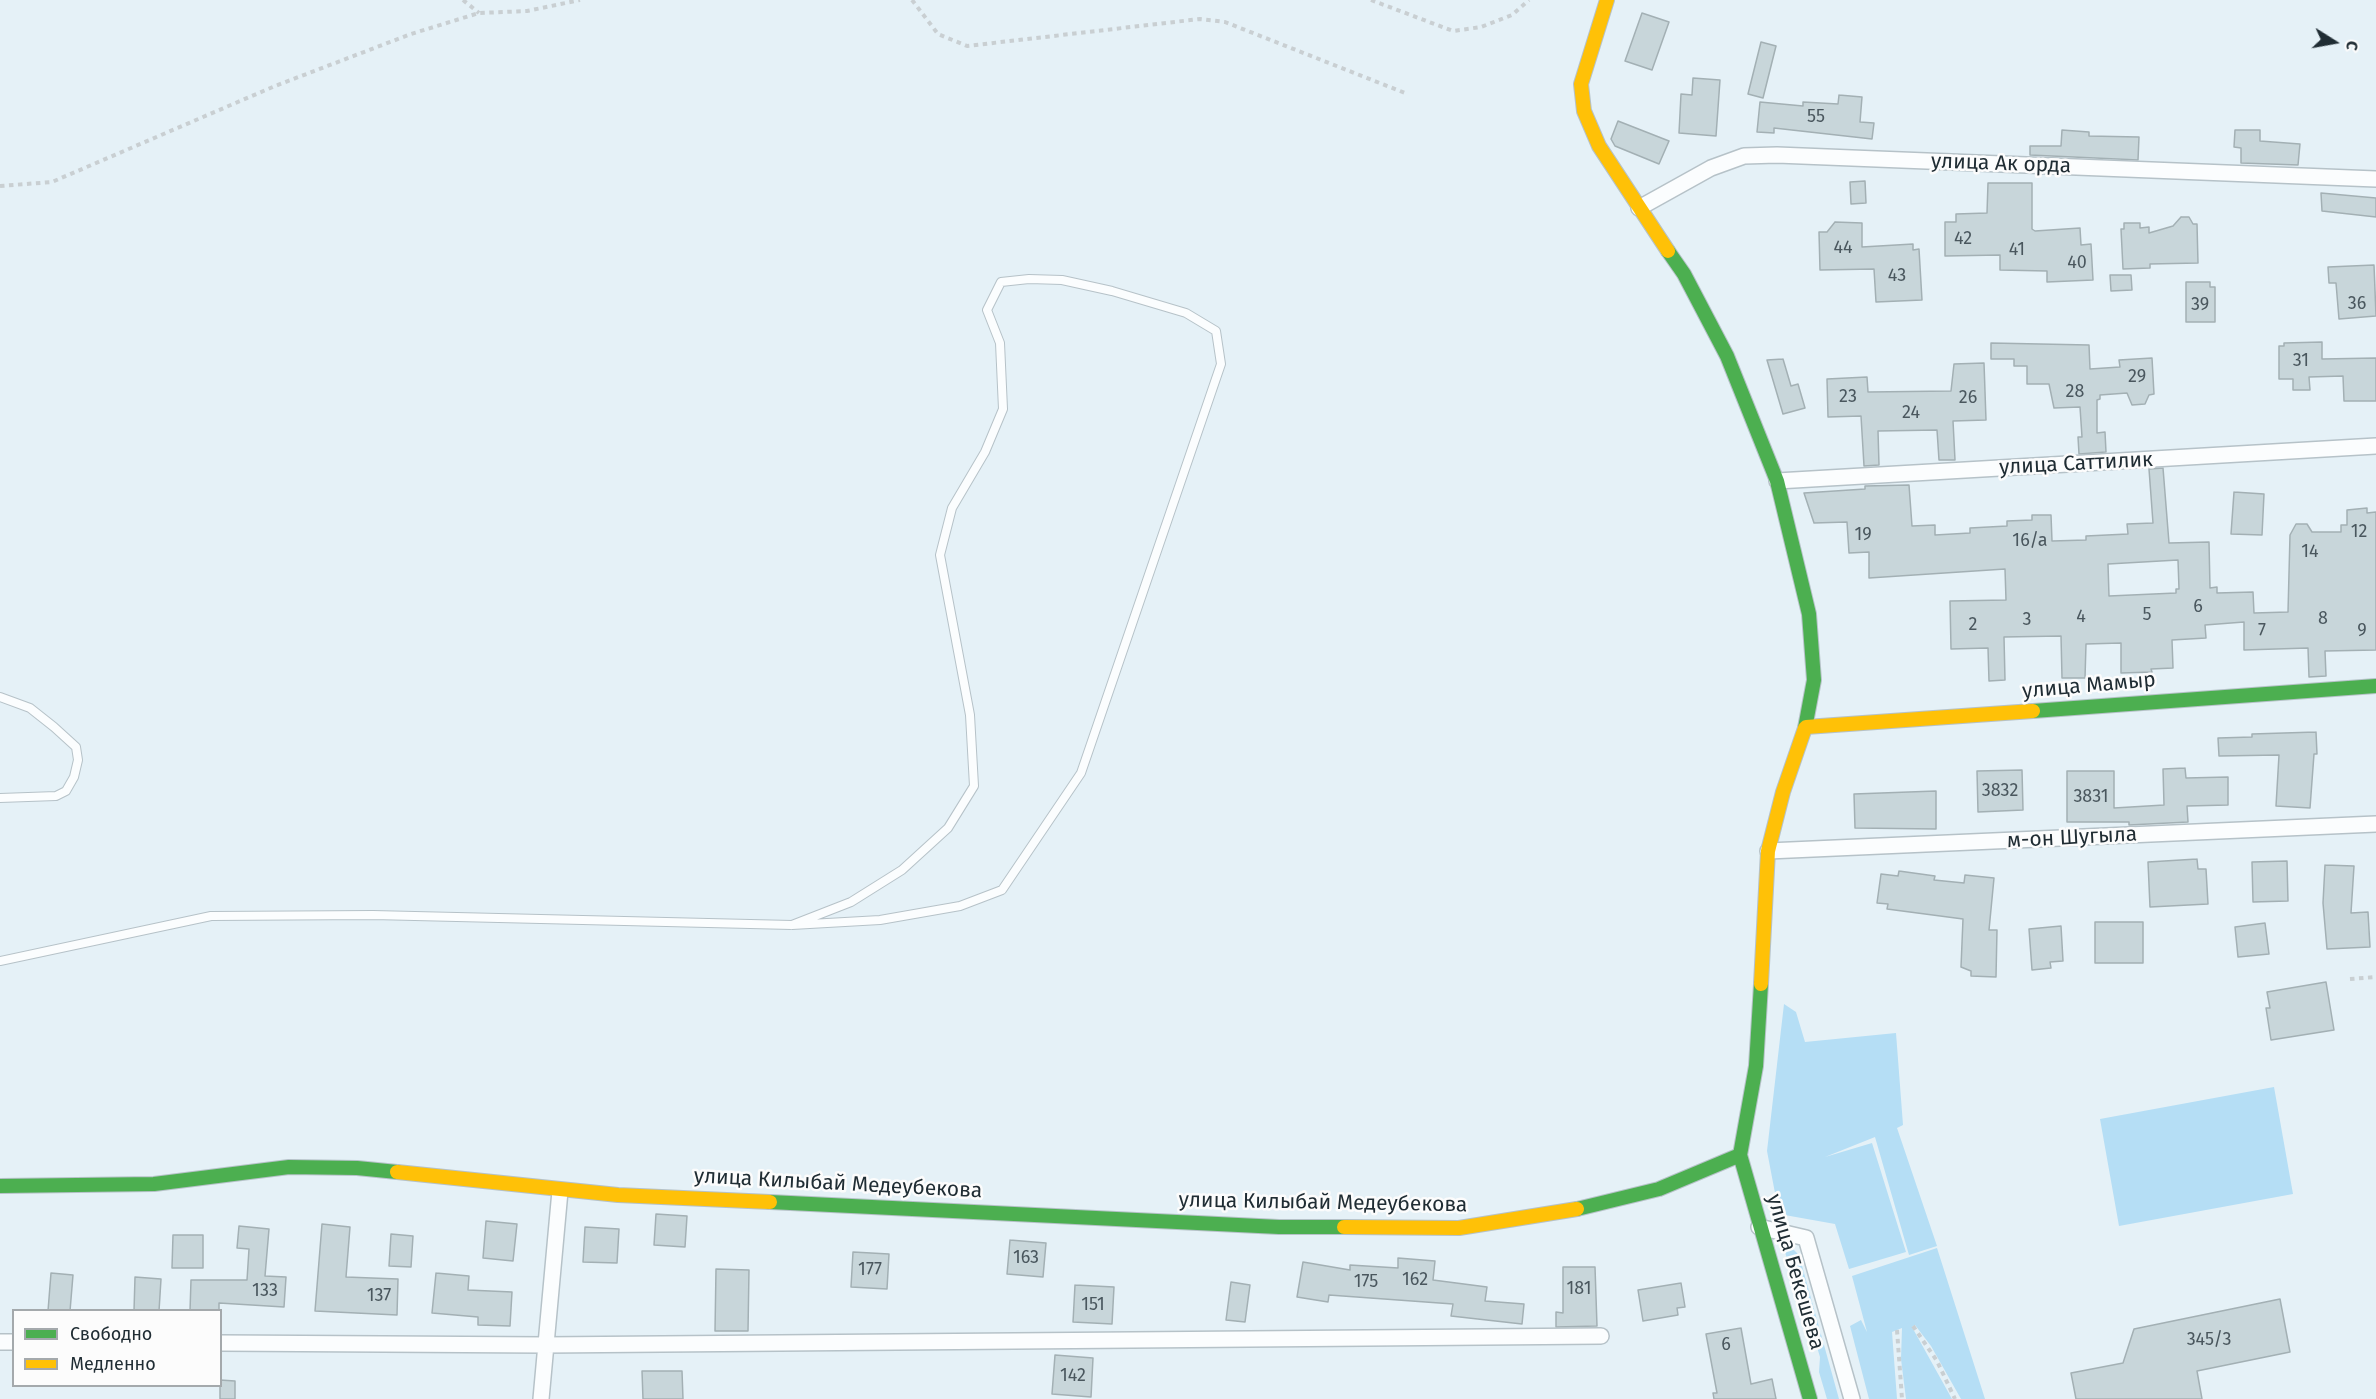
<!DOCTYPE html>
<meta charset="utf-8">
<style>
body{margin:0}
#map{position:relative;width:2376px;height:1399px;overflow:hidden;background:#e5f1f7;font-family:"Fira Sans",sans-serif}
canvas{display:block}
.legend{position:absolute;left:12px;top:1309px;width:210px;height:78px;box-sizing:border-box;background:#fcfcfc;border:2px solid #a4a9ac;margin:0;padding:8px 10px;list-style:none;font-size:18px;color:#202d34}
.legend li{display:flex;align-items:center;gap:12px;height:30px}
.legend b{width:30px;border:2px solid #a4a9ac}
.north{position:absolute;left:2304px;top:12px;width:60px;height:60px;-webkit-text-stroke:4px #fcfcfc;paint-order:stroke;rotate:101deg;font-size:16px;font-weight:700;line-height:24px;text-align:center;color:#202d34}
.north::after{content:'';display:block;margin:auto;width:21px;height:27px;background:#202d34;clip-path:polygon(50% 0,100% 100%,50% 72%,0 100%)}
</style>
<div id="map">
<canvas width="2376" height="1399"></canvas>
<ul class="legend">
<li><b style="height:8px;background:#4caf50"></b>Свободно</li>
<li><b style="height:8px;background:#ffc107"></b>Медленно</li>
</ul>
<div class="north">С</div>
</div>
<script>
const ctx = document.querySelector('canvas').getContext('2d');
ctx.lineJoin = 'round';
function paint(path, color) { ctx.fillStyle = color; ctx.fill(path, 'evenodd'); }
const toPath = rows => new Path2D(rows.map(r => 'M' + r).join(''));
function strokePath(path, color, width, dash) { ctx.strokeStyle = color; ctx.lineWidth = width; ctx.lineCap = dash ? 'butt' : 'round'; ctx.setLineDash(dash || []); ctx.stroke(path); }
function write(font, color, halo, rows, align = 'center') {
  ctx.font = font + ' "Fira Sans",sans-serif'; ctx.lineWidth = 5; ctx.setLineDash([]); ctx.textBaseline = 'middle'; ctx.strokeStyle = halo; ctx.fillStyle = color; for (const [text, x, y, turn = 0] of rows) {
    ctx.save(); ctx.translate(x, y); ctx.rotate((+turn || 0) * Math.PI / 180); ctx.textAlign = isNaN(turn) ? turn : align; if (halo) ctx.strokeText(text, 0, 0); ctx.fillText(text, 0, 0); ctx.restore();
  }
}
paint(toPath([
 [1784,1004,1796,1012,1805,1042,1896,1033,1903,1125,1897,1128,1937,1246,1909,1255,1875,1137,1825,1157,1872,1143,1906,1252,1849,1269,1835,1224,1779,1214,1767,1151],
 [2274,1087,2293,1194,2119,1226,2100,1119],
 [1783,1245,1793,1249,1799,1255,1839,1399,1827,1399,1819,1372,1820,1357,1813,1334,1809,1335],
 [1937,1248,1985,1399,1961,1399,1931,1346,1915,1325,1912,1327,1952,1399,1906,1399,1901,1359,1902,1328,1892,1332,1897,1399,1869,1399,1850,1326,1861,1320,1867,1332,1852,1276]
]), '#b5def5');
const building = toPath([
 [1642,13,1669,22,1652,70,1625,61,1642,13],
 [1761,42,1776,46,1763,98,1748,94,1761,42],
 [1693,78,1720,80,1716,136,1679,133,1681,94,1692,95,1693,78],
 [1839,95,1862,97,1860,122,1874,123,1872,139,1774,128,1774,133,1757,132,1760,102,1803,106,1803,102,1838,104,1839,95],
 [1618,121,1669,141,1659,164,1615,146,1611,139,1618,121],
 [2062,130,2089,132,2089,136,2139,137,2138,160,2030,155,2030,146,2061,146,2062,130],
 [2235,130,2260,130,2260,141,2300,144,2298,165,2241,163,2241,148,2234,147,2235,130],
 [1865,181,1866,203,1851,204,1850,182,1865,181],
 [1988,183,2032,183,2032,229,2035,231,2080,228,2081,245,2091,244,2093,280,2047,282,2047,271,2000,270,2000,255,1945,256,1945,222,1956,222,1956,214,1987,213,1988,183],
 [2321,193,2376,198,2376,217,2322,211,2321,193],
 [2181,217,2189,217,2193,224,2197,224,2198,263,2150,264,2150,268,2123,269,2121,229,2124,229,2124,223,2140,223,2140,228,2149,227,2149,233,2173,226,2181,217],
 [1835,222,1862,223,1862,247,1913,244,1913,250,1919,249,1922,300,1876,302,1874,269,1820,270,1819,232,1827,232,1835,222],
 [2374,265,2376,316,2339,319,2336,283,2329,283,2328,267,2374,265],
 [2110,275,2131,275,2132,290,2111,291,2110,275],
 [2186,282,2210,282,2210,287,2215,287,2215,322,2186,322,2186,282],
 [2322,342,2322,359,2376,358,2376,401,2344,401,2343,376,2309,377,2310,390,2293,390,2293,379,2279,379,2279,346,2284,346,2284,343,2322,342],
 [1991,343,2089,345,2090,369,2120,367,2119,360,2152,358,2154,394,2149,395,2145,404,2132,405,2127,393,2100,395,2100,399,2097,400,2097,433,2105,432,2106,452,2079,454,2078,437,2082,437,2080,407,2054,408,2049,384,2027,384,2027,366,2014,366,2014,359,1991,359,1991,343],
 [1783,359,1791,386,1798,384,1805,408,1783,414,1767,360,1783,359],
 [1984,363,1986,420,1953,421,1955,460,1939,460,1937,430,1878,431,1879,465,1864,466,1861,416,1828,417,1827,379,1867,377,1868,392,1951,391,1954,364,1984,363],
 [2163,468,2169,543,2209,542,2210,588,2217,587,2217,593,2253,592,2254,613,2288,612,2290,535,2296,524,2307,524,2312,532,2341,532,2341,525,2347,525,2347,510,2367,508,2367,513,2376,512,2376,650,2325,651,2326,676,2309,677,2308,648,2244,650,2244,622,2205,625,2206,638,2172,640,2173,668,2151,669,2152,672,2121,673,2121,643,2086,644,2085,678,2062,678,2061,636,2004,637,2005,680,1989,681,1988,648,1951,649,1950,601,2006,600,2005,569,1869,578,1869,552,1849,553,1847,522,1814,523,1804,493,1865,489,1865,486,1909,485,1912,526,1935,525,1935,535,1970,533,1970,528,2007,526,2007,521,2032,520,2032,515,2051,515,2052,541,2086,540,2086,536,2128,534,2127,524,2153,523,2149,469,2163,468],
 [2178,560,2179,589,2176,589,2176,593,2109,596,2108,564,2178,560],
 [2234,492,2264,494,2262,535,2231,534,2234,492],
 [2316,732,2317,754,2314,754,2310,808,2276,806,2279,755,2219,756,2218,738,2252,737,2252,734,2316,732],
 [2185,768,2186,778,2228,777,2228,805,2187,806,2188,822,2129,825,2129,822,2067,822,2067,771,2114,771,2114,808,2164,805,2163,769,2185,768],
 [2022,770,2023,810,1978,812,1977,771,2022,770],
 [1936,791,1936,829,1855,828,1854,794,1936,791],
 [2197,859,2198,869,2206,869,2208,904,2150,907,2148,862,2197,859],
 [2287,861,2288,901,2253,902,2252,862,2287,861],
 [2325,865,2354,866,2351,913,2368,912,2370,947,2327,949,2323,903,2325,865],
 [1899,871,1935,876,1934,880,1964,883,1965,875,1994,878,1989,930,1997,930,1996,977,1971,976,1971,971,1961,967,1963,919,1887,909,1888,904,1877,903,1881,874,1898,876,1899,871],
 [2095,922,2143,922,2143,963,2095,963,2095,922],
 [2265,923,2269,954,2238,957,2235,927,2265,923],
 [2061,926,2063,961,2050,962,2051,968,2032,970,2029,929,2061,926],
 [2326,982,2334,1030,2271,1040,2266,1008,2270,1008,2267,992,2326,982],
 [656,1214,687,1216,685,1247,654,1245,656,1214],
 [486,1221,517,1224,513,1261,483,1258,486,1221],
 [322,1224,350,1227,346,1277,398,1279,397,1315,315,1311,322,1224],
 [239,1226,269,1229,265,1276,286,1277,284,1307,219,1303,219,1311,190,1311,191,1280,247,1280,249,1249,237,1248,239,1226],
 [585,1227,619,1229,617,1263,583,1262,585,1227],
 [391,1234,413,1236,411,1267,389,1266,391,1234],
 [173,1235,203,1235,203,1268,172,1268,173,1235],
 [1010,1240,1046,1243,1043,1277,1007,1274,1010,1240],
 [853,1252,889,1254,887,1289,851,1287,853,1252],
 [1398,1258,1435,1261,1433,1280,1487,1287,1485,1301,1524,1304,1522,1324,1451,1316,1453,1304,1329,1295,1328,1302,1297,1297,1303,1262,1350,1270,1350,1265,1398,1268,1398,1258],
 [1563,1267,1595,1267,1597,1326,1556,1327,1556,1312,1563,1313,1563,1267],
 [716,1269,749,1270,748,1331,715,1331,716,1269],
 [51,1273,73,1275,70,1311,48,1311,51,1273],
 [436,1273,469,1276,468,1290,512,1292,510,1326,478,1325,478,1317,432,1313,436,1273],
 [135,1277,161,1279,159,1311,134,1311,135,1277],
 [1231,1282,1250,1285,1245,1322,1226,1320,1231,1282],
 [1681,1283,1685,1307,1677,1308,1678,1315,1643,1321,1638,1290,1681,1283],
 [1075,1285,1114,1287,1112,1324,1073,1322,1075,1285],
 [2280,1299,2290,1352,2197,1371,2202,1399,2076,1399,2071,1373,2123,1363,2134,1329,2280,1299],
 [1741,1328,1751,1384,1772,1379,1776,1399,1714,1399,1713,1393,1717,1393,1706,1334,1741,1328],
 [1055,1355,1093,1358,1091,1397,1052,1394,1055,1355],
 [642,1371,682,1371,683,1399,643,1399,642,1371],
 [220,1380,235,1381,235,1399,220,1399,220,1380]
]);
paint(building, '#c8d6da');
strokePath(building, '#a3b0b4', 1.5);
const lane = toPath([
 [0,697,30,708,54,727,76,747,78,760,74,777,66,791,56,796,0,798],
 [0,961,211,916,373,915,792,925,880,920,960,906,1002,890,1081,773,1221,364,1216,331,1186,313,1112,291,1062,280,1029,279,1001,282,987,310,1000,343,1003,409,985,452,952,508,940,555,970,715,974,786,948,828,902,870,851,902,792,925]
]);
const street = toPath([
 [1639,208,1711,168,1744,156,1777,155,2376,179],
 [1777,481,2376,446],
 [1768,851,2376,824],
 [1759,1227,1806,1238,1852,1399],
 [0,1342,14,1342],
 [220,1343,545,1345,1601,1336],
 [541,1399,560,1191]
]);
const fast = toPath([
 [1668,251,1684,274,1727,356,1777,481,1809,614,1814,680,1805,728],
 [2033,711,2376,686],
 [1761,984,1756,1066,1740,1155,1810,1399],
 [0,1186,154,1184,289,1167,357,1168,397,1172],
 [770,1202,1279,1227,1344,1227],
 [1577,1209,1659,1189,1740,1155]
]);
const slow = toPath([
 [1607,0,1581,84,1584,111,1599,146,1668,251],
 [1806,727,2033,711],
 [1761,984,1768,851,1783,792,1805,728],
 [397,1172,618,1195,770,1202],
 [1344,1227,1459,1228,1577,1209]
]);
strokePath(lane, '#b6c2c8', 10);
strokePath(street, '#b6c2c8', 18);
strokePath(fast, '#b6c2c8', 16);
strokePath(slow, '#b6c2c8', 16);
strokePath(toPath([
 [463,0,479,13],
 [912,0,938,34,967,46,1200,19,1225,22,1405,93],
 [1371,0,1453,31,1481,27,1512,15,1529,0],
 [0,186,52,182,275,86,411,34,479,13,527,11,580,0],
 [2350,979,2376,977],
 [1913,1326,1937,1361,1955,1399],
 [1897,1330,1902,1399]
]), '#c9cfd2', 4, [4.5, 4.5]);
strokePath(lane, '#fbfdfe', 8);
strokePath(street, '#fbfdfe', 15);
strokePath(fast, '#4caf50', 14);
strokePath(slow, '#ffc107', 14);
write('18px', '#4a575e', null, [
 ["55",1816,117],
 ["42",1963,239],
 ["44",1843,248],
 ["41",2017,250],
 ["40",2077,263],
 ["43",1897,276],
 ["36",2357,304],
 ["39",2200,305],
 ["31",2301,361],
 ["29",2137,377],
 ["28",2075,392],
 ["23",1848,397],
 ["26",1968,398],
 ["24",1911,413],
 ["12",2359,532],
 ["19",1863,535],
 ["16/а",2030,541],
 ["14",2310,552],
 ["6",2198,607],
 ["5",2147,615],
 ["4",2081,617],
 ["8",2323,619],
 ["3",2027,620],
 ["2",1973,625],
 ["7",2262,631],
 ["9",2362,631],
 ["3832",2000,791],
 ["3831",2091,797],
 ["163",1026,1258],
 ["177",870,1270],
 ["162",1415,1280],
 ["175",1366,1282],
 ["181",1579,1289],
 ["133",265,1291],
 ["137",379,1296],
 ["151",1093,1305],
 ["345/3",2209,1340],
 ["6",1726,1345],
 ["142",1073,1376]
]);
write('21px', '#202d34', '#fcfcfc', [
 ["улица Ак орда",2001,164,2],
 ["улица Саттилик",2076,464,-3],
 ["улица Мамыр",2089,686,-5],
 ["м-он Шугыла",2072,838,-3],
 ["улица Килыбай Медеубекова",838,1184,3],
 ["улица Килыбай Медеубекова",1323,1203,1],
 ["улица Бекешева",1795,1272,74]
]);
</script>
